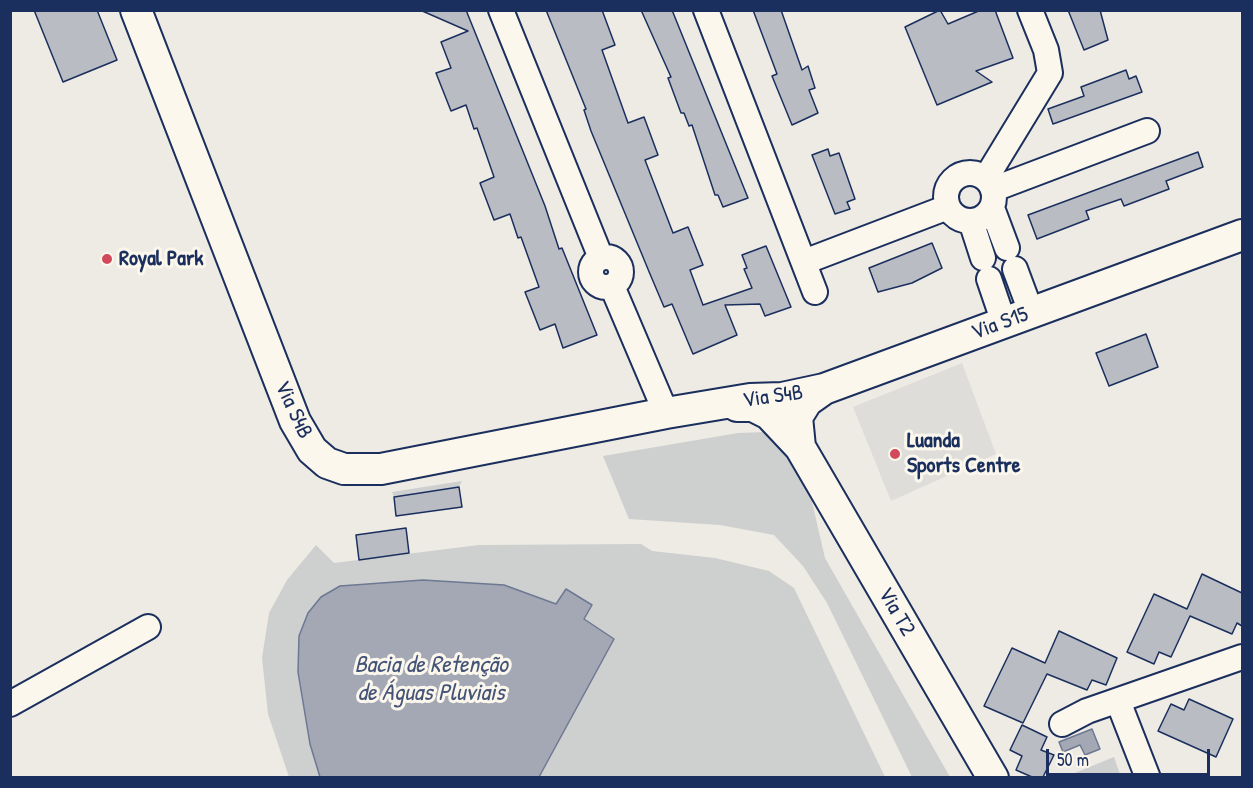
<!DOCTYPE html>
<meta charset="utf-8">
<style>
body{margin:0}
#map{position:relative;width:1253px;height:788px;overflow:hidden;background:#eeebe4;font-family:"Patrick Hand",sans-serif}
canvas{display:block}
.frame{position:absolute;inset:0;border:12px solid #1b2f5e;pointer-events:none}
.scale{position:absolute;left:1046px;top:749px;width:164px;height:27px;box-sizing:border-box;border:3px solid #1b2f5e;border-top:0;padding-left:8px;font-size:18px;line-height:21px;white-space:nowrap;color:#1b2f5e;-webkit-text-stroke:4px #fbf7ec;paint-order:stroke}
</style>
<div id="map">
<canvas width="1253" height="788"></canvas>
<div class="frame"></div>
<div class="scale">50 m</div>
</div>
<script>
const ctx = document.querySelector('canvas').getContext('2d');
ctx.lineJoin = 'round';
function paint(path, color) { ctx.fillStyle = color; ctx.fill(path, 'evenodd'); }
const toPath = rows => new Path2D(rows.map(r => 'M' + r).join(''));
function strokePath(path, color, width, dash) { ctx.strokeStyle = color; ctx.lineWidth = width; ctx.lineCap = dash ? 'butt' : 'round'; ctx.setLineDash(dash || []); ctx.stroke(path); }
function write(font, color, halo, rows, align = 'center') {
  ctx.font = font + ' "Patrick Hand",sans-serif'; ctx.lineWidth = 6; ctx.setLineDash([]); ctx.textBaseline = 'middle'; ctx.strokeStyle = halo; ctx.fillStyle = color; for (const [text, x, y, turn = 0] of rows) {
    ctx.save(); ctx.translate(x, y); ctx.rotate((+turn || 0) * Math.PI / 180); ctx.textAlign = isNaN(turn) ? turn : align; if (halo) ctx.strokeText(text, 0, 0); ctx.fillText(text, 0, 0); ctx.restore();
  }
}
paint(toPath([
 [962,363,996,454,891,501,853,407]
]), '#deddda');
paint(toPath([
 [766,432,779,439,809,489,825,558,950,777,912,777,827,603,803,566,774,535,720,525,629,519,603,456,738,433],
 [462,481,459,487,394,497,392,492],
 [641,544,652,551,715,558,769,571,794,588,885,777,539,777,614,639,583,619,566,589,556,604,504,585,423,580,340,586,298,672,310,744,320,777,289,777,268,714,262,658,269,613,287,580,316,545,334,563,479,545],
 [1114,757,1121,777,1065,777]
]), '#cecfcf');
const water = toPath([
 [423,580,504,585,556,604,566,589,592,605,584,619,614,639,539,777,320,777,310,744,298,672,299,636,308,613,321,597,340,586,423,580],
 [1092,729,1100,749,1085,755,1080,745,1063,752,1059,742,1092,729]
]);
paint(water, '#a3a8b4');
strokePath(water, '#6d7892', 1.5);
const building = toPath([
 [34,10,97,10,117,60,63,82,34,10],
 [420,10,466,10,545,206,559,249,562,248,597,335,563,348,555,324,540,330,525,292,539,287,521,237,518,238,510,214,494,220,480,183,494,177,477,128,474,129,466,105,451,111,436,73,451,68,441,42,468,31,420,10],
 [546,10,602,10,615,45,602,50,628,123,644,117,658,155,645,160,673,233,688,227,703,265,690,270,703,305,752,288,744,269,747,268,742,255,766,246,791,307,765,316,760,304,725,305,737,335,693,354,672,304,664,307,650,274,591,131,584,110,586,109,546,10],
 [641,10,672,10,748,198,723,207,718,195,715,195,692,125,689,126,684,113,681,113,668,78,671,77,641,10],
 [753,10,781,10,802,70,808,66,815,88,809,90,818,113,792,125,772,76,777,74,753,10],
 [940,10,948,24,981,10,995,10,1013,58,976,71,992,82,937,105,905,27,940,10],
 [1068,10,1100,10,1108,40,1084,50,1068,10],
 [1126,70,1129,79,1136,76,1142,92,1053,124,1048,109,1084,96,1081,87,1126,70],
 [828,149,830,156,839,153,855,199,847,202,850,209,835,214,812,155,828,149],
 [1198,152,1203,167,1166,181,1169,189,1124,206,1121,199,1086,211,1089,219,1037,239,1028,215,1198,152],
 [932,243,942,268,912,283,878,292,869,268,932,243],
 [1146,334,1158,367,1109,386,1096,353,1146,334],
 [459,487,462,507,396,516,394,497,459,487],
 [406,528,409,553,359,560,356,535,406,528],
 [1202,574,1242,593,1242,626,1237,623,1232,634,1190,616,1171,657,1159,652,1154,664,1127,652,1154,594,1187,609,1202,574],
 [1059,631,1117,658,1106,685,1092,680,1087,690,1047,674,1023,723,984,706,1012,648,1045,663,1059,631],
 [1189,699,1233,719,1216,757,1158,731,1171,704,1184,710,1189,699],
 [1022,725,1047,737,1041,750,1054,755,1043,777,1032,777,1016,770,1022,756,1010,750,1022,725]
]);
paint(building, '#b9bcc3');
strokePath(building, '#1b2f5e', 1.5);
const minor = toPath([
 [501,10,601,258],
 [706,10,815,292],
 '946 197a24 24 0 1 1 48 0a24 24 0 1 1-48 0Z',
 [986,178,1050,73,1046,50,1030,10],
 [994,189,1147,131],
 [992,208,1007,248],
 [971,221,983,258],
 '591 272a15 15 0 1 1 30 0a15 15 0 1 1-30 0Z',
 [804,262,948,207],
 [1015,269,1031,312],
 [989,279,1004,323],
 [612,286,666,413],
 [1118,701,1148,778],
 [10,704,148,627],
 [1062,724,1087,711,1242,657]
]);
const tertiary = toPath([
 [136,10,295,421,312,450,327,463,344,469,381,469,666,413,750,399,782,398,824,389],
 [737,406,753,406,769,414,800,447,993,778],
 [800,447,797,417,807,401,824,389,1242,235]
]);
strokePath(minor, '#1b2f5e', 28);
strokePath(tertiary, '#1b2f5e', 34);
strokePath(minor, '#fbf7ec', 24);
strokePath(tertiary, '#fbf7ec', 30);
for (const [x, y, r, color] of [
 [107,259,6,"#d1495b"],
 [895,454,6,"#d1495b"]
]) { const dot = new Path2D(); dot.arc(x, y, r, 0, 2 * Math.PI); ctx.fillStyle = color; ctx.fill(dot); strokePath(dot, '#fbf7ec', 2); }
write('bold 22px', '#1b2f5e', '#fbf7ec', [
 ["Royal Park",119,259],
 ["Luanda",907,441],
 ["Sports Centre",907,466]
], 'left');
write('22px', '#1b2f5e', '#fbf7ec', [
 ["Via S15",1000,324,-20],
 ["Via S4B",773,397,-8],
 ["Via S4B",293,410,65],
 ["Via T2",896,612,60]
]);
write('italic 24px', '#445378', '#fbf7ec', [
 ["Bacia de Retenção",431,666],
 ["de Águas Pluviais",431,694]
]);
</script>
